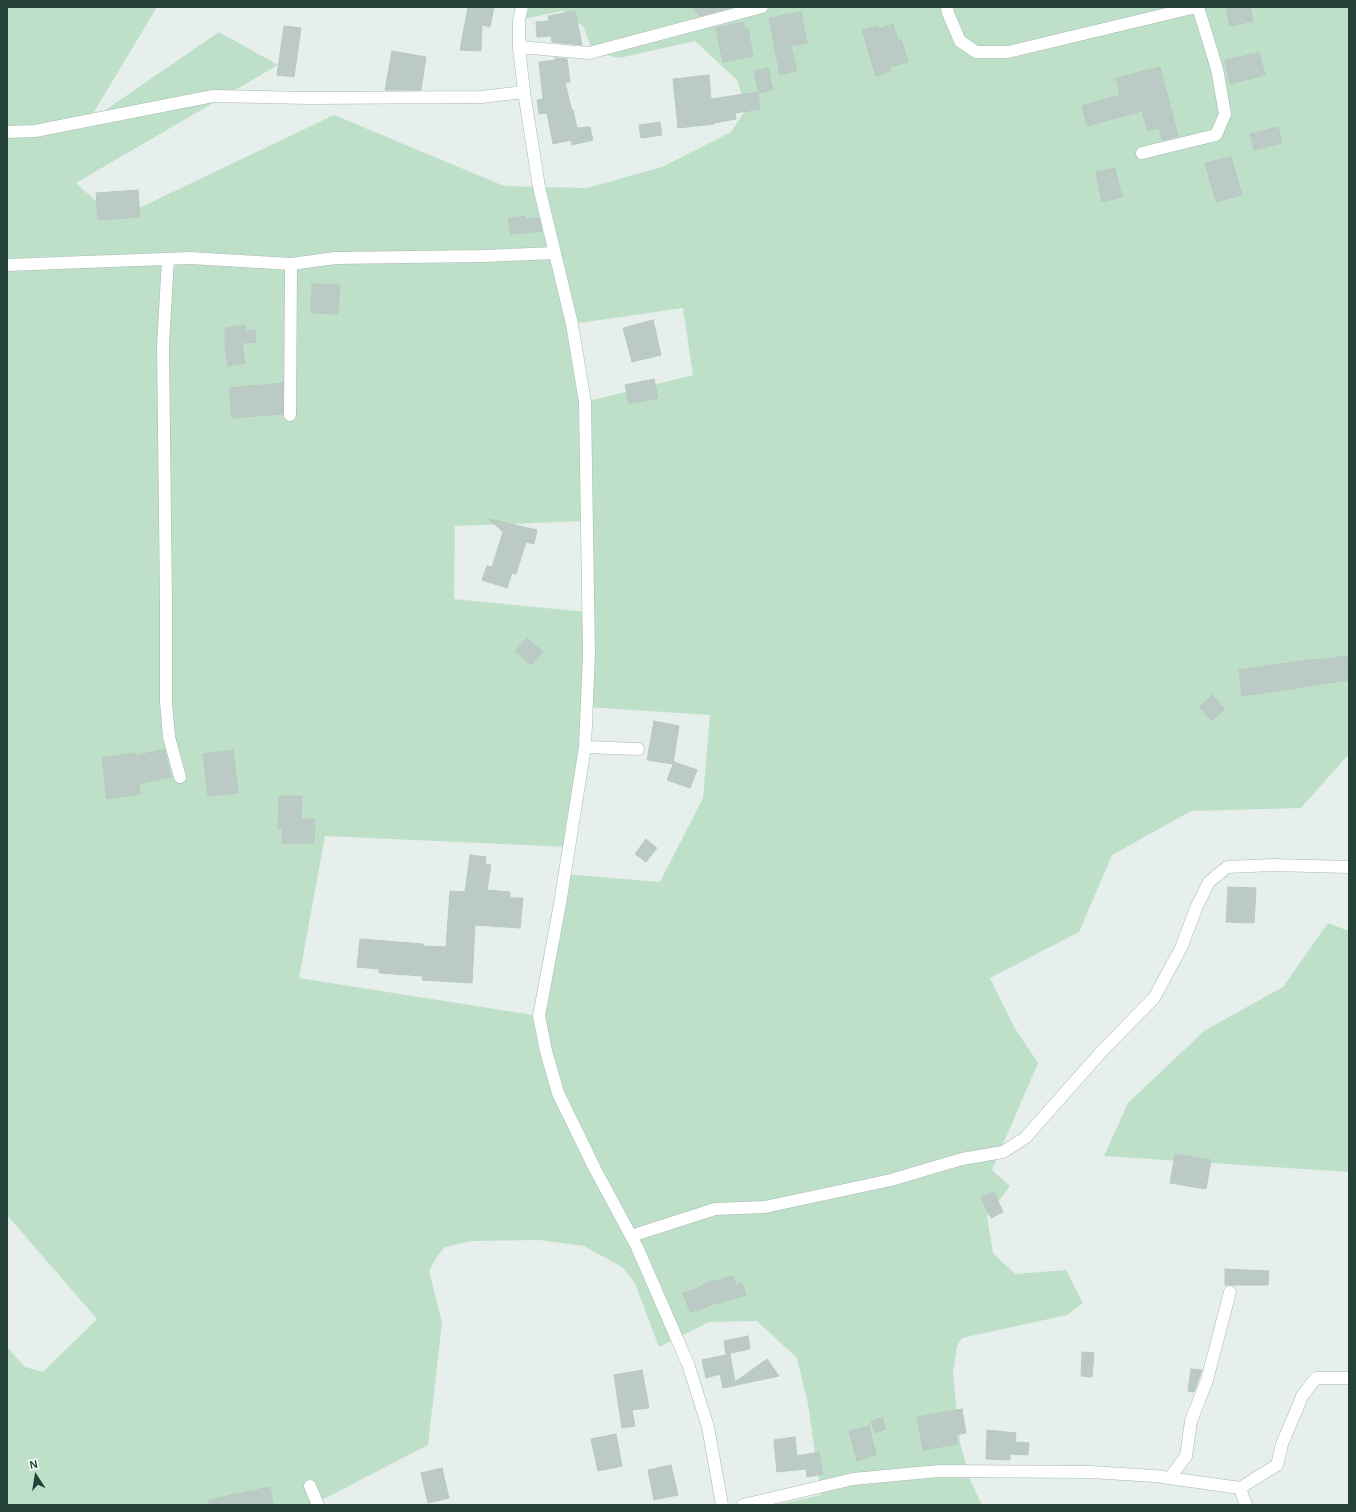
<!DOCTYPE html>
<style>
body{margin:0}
#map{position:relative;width:1356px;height:1512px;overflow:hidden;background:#e6efeb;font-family:Arial,sans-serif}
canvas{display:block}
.frame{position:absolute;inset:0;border:8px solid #24423a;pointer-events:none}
.north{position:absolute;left:16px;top:1456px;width:40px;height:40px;-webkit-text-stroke:3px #f7fbf9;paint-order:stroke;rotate:348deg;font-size:11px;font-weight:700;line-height:16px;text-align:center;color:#24423a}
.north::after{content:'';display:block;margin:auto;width:14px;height:18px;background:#24423a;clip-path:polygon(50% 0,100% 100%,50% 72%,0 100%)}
</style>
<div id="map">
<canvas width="1356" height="1512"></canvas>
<div class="frame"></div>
<div class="north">N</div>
</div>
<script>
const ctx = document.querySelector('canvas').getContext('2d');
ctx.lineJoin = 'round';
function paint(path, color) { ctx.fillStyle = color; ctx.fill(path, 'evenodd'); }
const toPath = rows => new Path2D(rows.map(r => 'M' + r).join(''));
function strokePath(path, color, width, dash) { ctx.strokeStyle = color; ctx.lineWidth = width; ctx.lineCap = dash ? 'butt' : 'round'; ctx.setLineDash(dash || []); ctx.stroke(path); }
paint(toPath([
 [7,7,157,7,88,122,219,32,278,65,76,183,116,219,334,115,504,186,587,188,662,167,731,132,746,109,737,80,695,41,619,58,593,52,583,26,562,11,519,20,522,7,1349,7,1349,754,1301,808,1191,811,1112,855,1079,932,990,978,1014,1027,1038,1063,992,1170,1010,1186,987,1216,993,1253,1015,1274,1066,1270,1083,1303,1067,1315,962,1338,957,1346,953,1373,960,1442,970,1480,982,1505,776,1505,821,1495,808,1404,797,1358,757,1321,709,1322,659,1347,635,1283,622,1267,584,1246,539,1240,472,1241,445,1247,436,1258,429,1271,442,1323,428,1445,312,1505,7,1505,7,1347,25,1367,43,1372,97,1319,7,1215],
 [683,308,693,375,585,402,572,324],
 [586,521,587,612,454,599,455,526],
 [586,707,710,715,703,798,660,882,564,874,539,1016,299,978,325,836,569,847],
 [1328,923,1349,931,1349,1172,1104,1156,1128,1103,1204,1031,1283,987]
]), '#bfe0c8');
const building = toPath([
 [468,7,494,7,490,27,482,25,481,51,460,50,468,7],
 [691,7,733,7,700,16,691,7],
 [1226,7,1250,7,1253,21,1230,26,1226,7],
 [575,11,582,45,552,42,551,36,537,37,536,22,549,21,548,16,575,11],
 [801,12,807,43,791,46,797,71,780,75,769,18,801,12],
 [744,22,745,30,748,29,753,56,723,62,716,28,744,22],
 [893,24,898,41,901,40,908,62,890,67,891,71,876,76,862,30,878,26,879,29,893,24],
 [284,26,301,28,294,77,277,75,284,26],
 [392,51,426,57,421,90,385,90,392,51],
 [1259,53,1265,75,1230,84,1225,60,1259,53],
 [555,58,567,59,570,82,565,83,572,111,573,110,577,128,590,127,593,140,572,145,571,140,553,144,547,113,539,114,537,100,543,99,539,62,556,60,555,58],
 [1160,67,1178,136,1162,140,1159,128,1148,131,1142,111,1087,126,1082,106,1120,95,1116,78,1160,67],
 [768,68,773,90,759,93,754,71,768,68],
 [709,75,711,99,758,92,760,109,735,113,736,119,714,123,714,124,678,128,673,79,709,75],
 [660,122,662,135,641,138,639,125,660,122],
 [1278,127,1282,143,1254,150,1250,134,1278,127],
 [1231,157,1242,195,1216,202,1205,163,1231,157],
 [1115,168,1122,197,1102,202,1096,172,1115,168],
 [138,190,140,217,98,220,96,193,138,190],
 [525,216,526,219,539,218,542,231,511,234,508,219,525,216],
 [312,284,340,285,338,314,311,313,312,284],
 [653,320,661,355,632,362,623,328,653,320],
 [245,325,246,331,255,330,256,342,242,343,245,363,228,366,225,346,225,328,245,325],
 [654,379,658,398,629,404,625,385,654,379],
 [283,383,283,414,232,418,229,388,283,383],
 [489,519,537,530,534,544,526,542,516,574,512,573,507,588,482,580,487,566,492,567,503,532,489,519],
 [527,638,543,652,531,665,515,651,527,638],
 [1349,656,1349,680,1242,696,1239,670,1315,659,1315,660,1349,656],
 [1212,695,1225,709,1212,721,1199,707,1212,695],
 [654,721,679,726,673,764,647,760,654,721],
 [164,749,171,777,139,784,140,794,107,799,102,758,135,753,135,756,164,749],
 [233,750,238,793,208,796,203,754,233,750],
 [674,762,697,770,690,788,667,780,674,762],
 [279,796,302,796,301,819,315,819,314,843,282,843,282,828,278,829,279,796],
 [646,839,657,848,646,862,635,854,646,839],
 [470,855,486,857,485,864,491,865,487,890,510,892,510,898,523,898,520,928,475,925,472,983,422,980,423,976,379,973,379,969,357,967,360,939,423,944,423,946,446,947,450,891,465,892,470,855],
 [1228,887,1256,888,1254,923,1226,922,1228,887],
 [1175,1154,1211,1160,1206,1189,1170,1183,1175,1154],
 [994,1192,1003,1212,991,1218,981,1197,994,1192],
 [1225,1269,1269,1271,1268,1285,1225,1285,1225,1269],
 [733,1276,736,1285,742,1283,746,1295,707,1306,708,1307,690,1312,683,1293,704,1286,703,1284,733,1276],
 [748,1336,750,1349,726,1354,724,1341,748,1336],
 [1082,1352,1094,1353,1092,1377,1081,1376,1082,1352],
 [730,1354,735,1382,767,1359,779,1376,723,1388,720,1374,706,1378,702,1360,730,1354],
 [1191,1369,1202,1370,1194,1392,1188,1391,1191,1369],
 [642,1370,649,1408,632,1410,635,1426,622,1428,614,1375,642,1370],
 [962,1409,966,1433,956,1435,957,1444,923,1450,917,1417,962,1409],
 [882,1418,886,1429,875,1433,871,1421,882,1418],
 [869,1426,876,1455,857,1461,849,1431,869,1426],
 [987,1430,1016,1433,1015,1442,1029,1443,1028,1455,1010,1454,1010,1460,986,1459,987,1430],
 [616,1434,622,1466,598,1471,591,1439,616,1434],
 [795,1437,797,1456,819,1452,823,1474,807,1477,806,1469,777,1472,774,1440,795,1437],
 [671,1465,678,1495,654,1500,648,1470,671,1465],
 [442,1468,449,1498,428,1503,421,1473,442,1468],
 [270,1487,273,1505,209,1505,209,1500,270,1487]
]);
paint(building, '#bbcac4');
strokePath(building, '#b8c9c2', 1);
const street = toPath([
 [947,7,948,13,960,41,976,52,1008,52,1196,7],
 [519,47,589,53,762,7],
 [7,132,35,131,213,96,309,98,481,97,524,92],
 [1142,153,1216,135,1225,114,1217,69,1198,7],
 [168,259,163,345,166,603,166,702,169,737,180,777],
 [7,265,190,258,291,264,335,258,483,256,555,253],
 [290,415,291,264],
 [585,747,638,749],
 [631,1236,715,1209,765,1207,891,1180,962,1159,1003,1152,1025,1138,1102,1051,1154,998,1181,948,1197,906,1209,882,1227,867,1273,865,1349,867],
 [1170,1478,1186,1456,1191,1421,1207,1380,1230,1292],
 [310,1486,318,1505],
 [1240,1488,1246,1505],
 [743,1505,853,1479,939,1471,1090,1472,1155,1476,1240,1488,1277,1465,1282,1444,1299,1404,1302,1396,1316,1378,1349,1378]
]);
const secondary = toPath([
 [522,7,519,20,519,47,524,92,539,187,572,324,585,402,589,654,585,747,560,904,539,1016,546,1051,558,1093,595,1169,637,1247,688,1364,708,1427,722,1505]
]);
strokePath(street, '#a8b8b2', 13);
strokePath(secondary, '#a4bbb3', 13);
strokePath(street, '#fff', 12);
strokePath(secondary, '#fff', 12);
</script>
